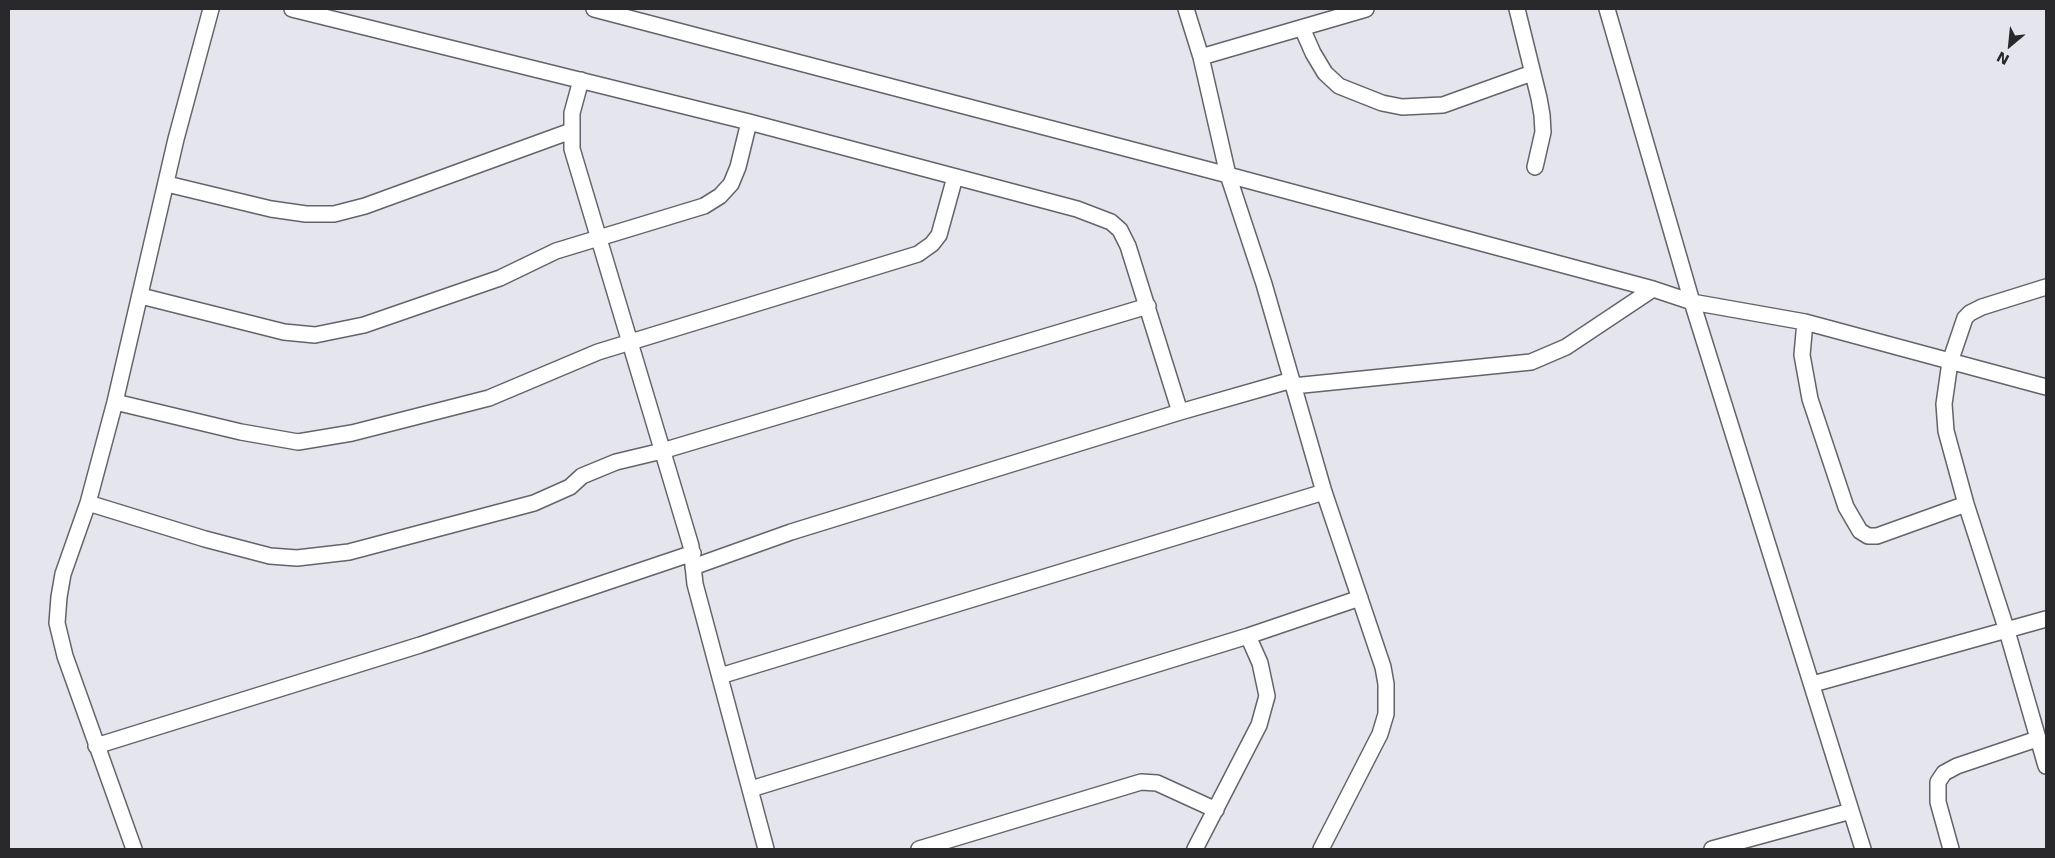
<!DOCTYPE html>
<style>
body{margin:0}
#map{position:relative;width:2055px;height:858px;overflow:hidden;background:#e5e5ee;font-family:"DejaVu Sans",sans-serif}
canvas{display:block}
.frame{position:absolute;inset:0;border:10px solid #29292c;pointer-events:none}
.north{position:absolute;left:1985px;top:20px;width:50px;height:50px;-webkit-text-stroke:4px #e5e5ee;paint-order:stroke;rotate:208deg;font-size:14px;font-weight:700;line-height:20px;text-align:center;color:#29292c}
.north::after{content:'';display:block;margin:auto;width:18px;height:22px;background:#29292c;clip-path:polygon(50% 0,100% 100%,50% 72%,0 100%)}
</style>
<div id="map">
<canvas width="2055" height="858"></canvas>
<div class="frame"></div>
<div class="north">N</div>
</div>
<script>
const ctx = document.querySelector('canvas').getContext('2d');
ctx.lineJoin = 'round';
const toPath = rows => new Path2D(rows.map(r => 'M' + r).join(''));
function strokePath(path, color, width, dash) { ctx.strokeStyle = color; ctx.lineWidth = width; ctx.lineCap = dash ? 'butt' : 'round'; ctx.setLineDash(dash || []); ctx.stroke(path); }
const street = toPath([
 [292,9,749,122,1077,209,1111,222,1120,230,1128,246,1180,412],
 [594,9,1228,175,1653,289,1692,302,1805,322,2046,387],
 [1186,9,1201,57,1228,175,1264,284,1324,492,1383,667,1386,684,1386,714,1380,734,1321,849],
 [1517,9,1539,98,1542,115,1543,132,1535,167],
 [1607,9,1692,302,1863,849],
 [1302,28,1313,53,1325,73,1339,86,1382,103,1402,107,1443,105,1532,73],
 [1201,57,1366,9],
 [581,80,572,113,572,149,691,546,695,584,766,849],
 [167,184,271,209,306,214,334,214,365,206,571,131],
 [2046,287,1982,307,1970,313,1965,318,1950,362,1944,404,1946,431,1966,504,2007,631,2046,766],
 [141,296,284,332,315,335,364,325,500,278,556,251,704,206,720,196,731,184,738,167,749,122],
 [1805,322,1802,355,1810,399,1846,507,1860,531,1868,536,1877,536,1966,504],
 [1293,386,1531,362,1566,347,1653,289],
 [115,402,241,432,298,442,352,433,489,398,598,352,918,254,932,244,939,235,955,177],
 [88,503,205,539,270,556,297,558,349,552,534,503,570,487,582,476,616,462,662,451,1148,306],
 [693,567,791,532,1180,412,1292,380],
 [720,676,1324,492],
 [1813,684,2046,619],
 [96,746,420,645,693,553],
 [751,789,1248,636,1360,598],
 [134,849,65,656,57,623,59,597,63,574,88,503,115,402,176,139,211,9],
 [919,849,1141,782,1157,783,1216,810],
 [1195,849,1259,725,1267,696,1260,663,1248,636],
 [1712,849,1851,811],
 [1951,849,1938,802,1938,782,1944,773,1957,766,2037,739]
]);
strokePath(street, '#63636b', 18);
strokePath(street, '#fff', 15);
</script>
